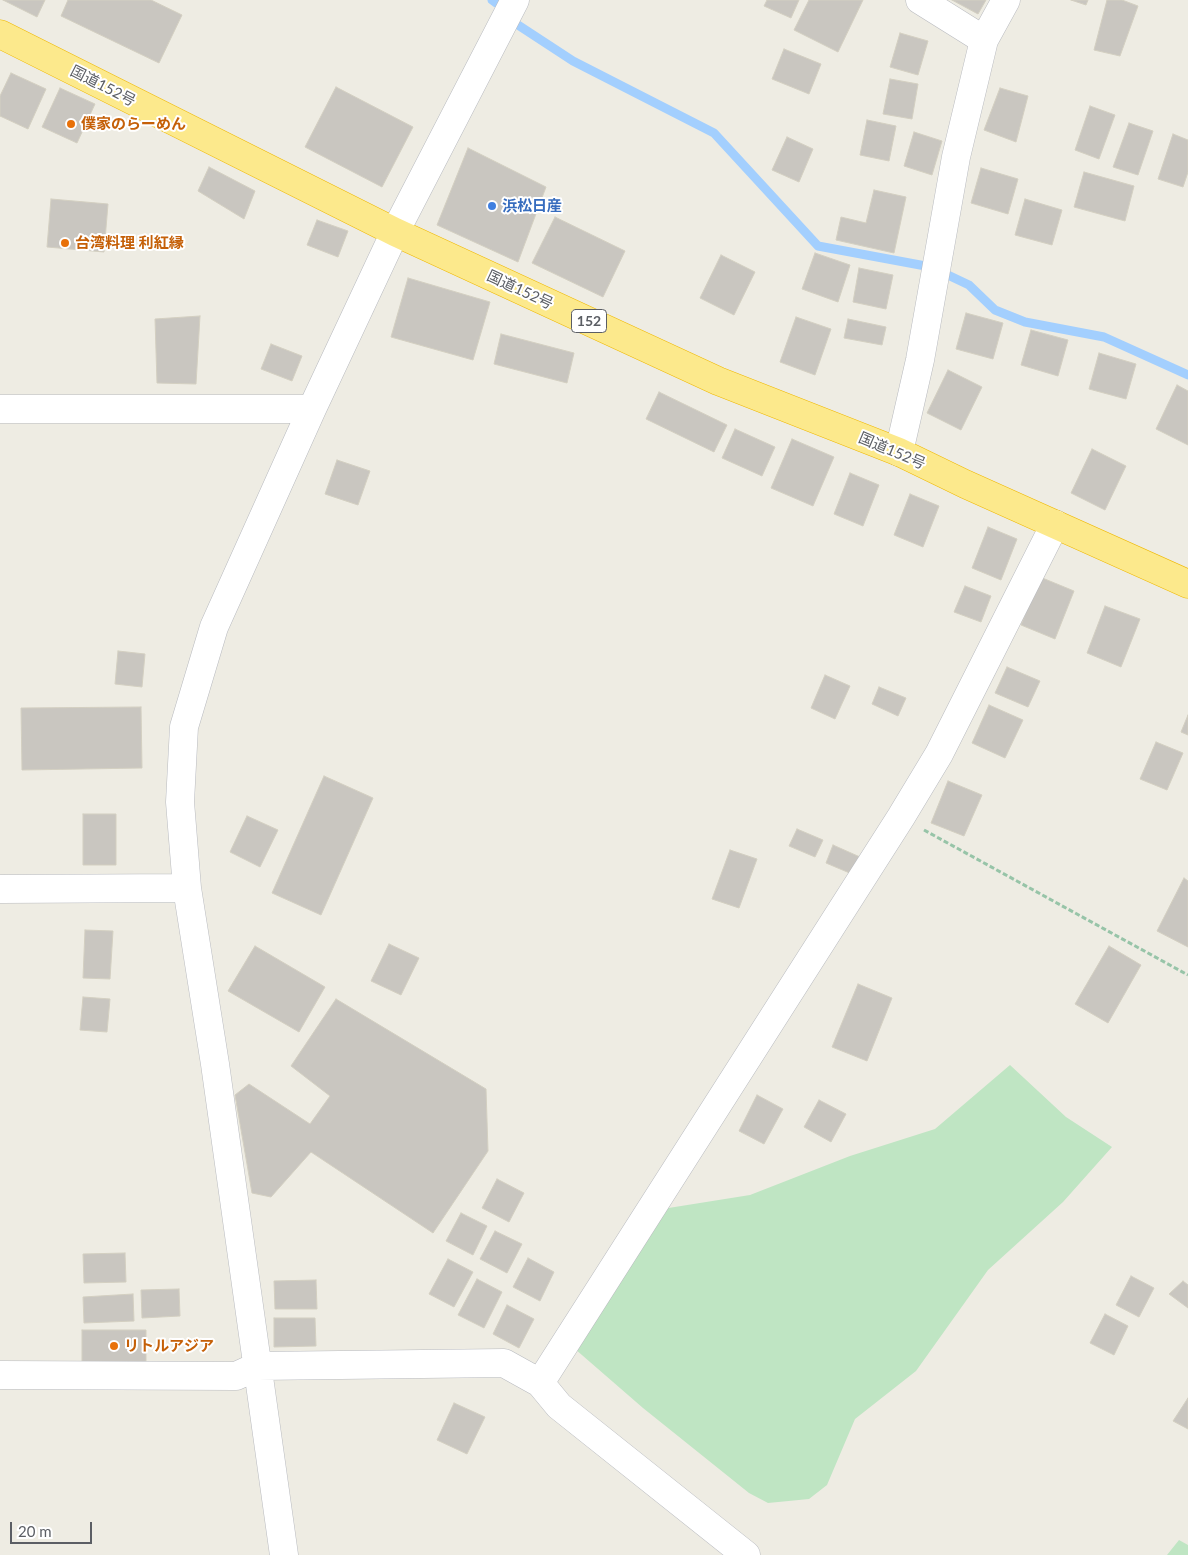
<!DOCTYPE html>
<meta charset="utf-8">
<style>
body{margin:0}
#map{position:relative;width:1188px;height:1555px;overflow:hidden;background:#eeece3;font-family:Lato,sans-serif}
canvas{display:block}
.scale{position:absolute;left:10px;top:1522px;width:82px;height:22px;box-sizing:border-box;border:2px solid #5b5e64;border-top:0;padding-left:6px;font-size:15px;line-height:18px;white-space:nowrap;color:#5b5e64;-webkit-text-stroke:4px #fff;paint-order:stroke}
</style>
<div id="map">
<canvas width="1188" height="1555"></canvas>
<div class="scale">20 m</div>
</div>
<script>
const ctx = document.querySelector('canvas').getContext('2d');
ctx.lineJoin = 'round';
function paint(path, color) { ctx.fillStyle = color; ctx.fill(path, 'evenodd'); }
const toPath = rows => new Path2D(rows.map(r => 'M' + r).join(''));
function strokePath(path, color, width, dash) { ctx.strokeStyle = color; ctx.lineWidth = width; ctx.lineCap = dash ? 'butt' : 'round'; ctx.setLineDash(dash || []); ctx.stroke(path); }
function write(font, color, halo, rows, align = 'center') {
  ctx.font = font + ' Lato,"Noto Sans JP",sans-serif'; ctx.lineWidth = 4; ctx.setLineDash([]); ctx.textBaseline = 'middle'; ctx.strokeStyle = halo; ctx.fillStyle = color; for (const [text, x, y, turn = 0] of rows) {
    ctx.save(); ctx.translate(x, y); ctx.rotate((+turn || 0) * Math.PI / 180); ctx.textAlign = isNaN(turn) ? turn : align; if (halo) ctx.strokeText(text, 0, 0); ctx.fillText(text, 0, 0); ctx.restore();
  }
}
paint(toPath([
 [1010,1065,1066,1117,1112,1147,1063,1202,988,1270,916,1371,855,1419,827,1485,809,1499,768,1503,749,1493,643,1408,575,1349,656,1210,750,1195,850,1156,935,1129],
 [1179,1540,1188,1545,1188,1555,1167,1555]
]), '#bfe5c3');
strokePath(toPath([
 [492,0,496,3],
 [518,25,573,61,714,133,818,246,931,267,969,285,995,310,1025,322,1104,337,1188,375]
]), '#a3cffe', 9);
const building = toPath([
 [3,0,45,0,37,17,3,0],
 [68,0,151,0,182,15,159,63,61,16,68,0],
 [767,0,799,0,791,18,764,6,767,0],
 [809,0,863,0,838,52,794,30,809,0],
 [952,0,986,0,978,14,952,0],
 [1071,0,1088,0,1086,5,1071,0],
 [1107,0,1122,0,1138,6,1120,56,1094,50,1107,0],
 [900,33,928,41,918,75,890,67,900,33],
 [784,49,821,64,809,94,772,79,784,49],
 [11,73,46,89,28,129,0,116,0,96,11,73],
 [890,79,918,84,912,119,883,114,890,79],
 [336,87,413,127,382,187,305,147,336,87],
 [60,88,95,104,77,143,42,127,60,88],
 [1000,88,1028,96,1016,142,984,130,1000,88],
 [1090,106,1115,115,1099,159,1075,150,1090,106],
 [867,120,896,126,889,161,860,155,867,120],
 [1129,123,1153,131,1138,175,1113,167,1129,123],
 [914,132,942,141,932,175,904,166,914,132],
 [1173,134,1188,140,1188,172,1183,187,1158,179,1173,134],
 [787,137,813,149,799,182,772,170,787,137],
 [468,148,546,187,518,262,437,225,468,148],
 [209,167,255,191,244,219,198,191,209,167],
 [981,168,1018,179,1008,214,971,203,981,168],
 [1084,172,1134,186,1125,221,1074,207,1084,172],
 [874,190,906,197,894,253,836,240,841,217,866,223,874,190],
 [51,199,108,204,104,252,47,247,51,199],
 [1025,199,1062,210,1052,245,1015,235,1025,199],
 [555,217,625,251,603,297,532,263,555,217],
 [317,220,348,231,338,257,307,245,317,220],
 [815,253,850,265,838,302,802,289,815,253],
 [721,255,755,272,734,315,700,298,721,255],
 [859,268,893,275,886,309,853,302,859,268],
 [408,278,490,302,473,360,391,337,408,278],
 [966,313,1003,323,993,359,956,349,966,313],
 [200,316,196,384,157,383,155,319,200,316],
 [796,317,831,329,815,375,780,362,796,317],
 [848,319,886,327,882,345,844,338,848,319],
 [1031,330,1068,340,1058,376,1021,365,1031,330],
 [501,334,574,353,567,383,494,364,501,334],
 [271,344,302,356,292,381,261,369,271,344],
 [1099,353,1136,364,1126,399,1089,389,1099,353],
 [948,370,982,387,961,430,927,413,948,370],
 [1177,385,1188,391,1188,445,1156,429,1177,385],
 [659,392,727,425,714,452,646,419,659,392],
 [735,429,775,447,762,476,722,458,735,429],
 [792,439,834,457,813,506,771,488,792,439],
 [1092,449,1126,466,1105,510,1071,493,1092,449],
 [337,460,370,471,358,505,325,494,337,460],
 [850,473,879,485,863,526,834,514,850,473],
 [910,494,939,506,923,547,894,535,910,494],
 [988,527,1017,539,1001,580,972,568,988,527],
 [1040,577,1074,591,1055,639,1021,625,1040,577],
 [965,586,991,596,981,622,954,612,965,586],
 [1105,606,1140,619,1121,667,1087,653,1105,606],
 [118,651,145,654,142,687,115,684,118,651],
 [1007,667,1040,681,1028,707,995,693,1007,667],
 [825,675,850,686,835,719,811,708,825,675],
 [879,687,906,698,898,716,872,704,879,687],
 [989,705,1023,720,1005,758,972,743,989,705],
 [141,707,142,768,22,770,21,708,141,707],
 [1188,715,1188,735,1181,732,1188,715],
 [1156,742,1183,753,1167,790,1140,779,1156,742],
 [324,776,373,798,321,915,272,893,324,776],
 [948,781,982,795,964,836,931,823,948,781],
 [83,814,116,814,116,865,83,865,83,814],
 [247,816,278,830,260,867,230,852,247,816],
 [797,829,823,840,815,857,789,846,797,829],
 [833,845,860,857,852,874,826,863,833,845],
 [730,850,757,859,739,908,712,899,730,850],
 [1184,878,1188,881,1188,947,1157,931,1184,878],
 [85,930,113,931,110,979,83,978,85,930],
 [389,944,419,958,401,995,371,981,389,944],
 [255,946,325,987,299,1032,228,991,255,946],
 [1109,946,1141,965,1108,1023,1075,1004,1109,946],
 [858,984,892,998,867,1061,832,1047,858,984],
 [83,997,110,999,107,1032,80,1030,83,997],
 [336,999,486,1089,488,1151,433,1233,311,1152,271,1197,252,1193,235,1095,249,1084,310,1124,330,1096,291,1066,336,999],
 [757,1095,783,1109,764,1144,739,1131,757,1095],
 [819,1100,846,1114,831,1142,804,1127,819,1100],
 [497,1179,524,1193,509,1222,482,1208,497,1179],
 [461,1213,487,1226,473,1255,446,1241,461,1213],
 [495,1231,522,1244,507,1273,480,1259,495,1231],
 [125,1253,126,1282,84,1283,83,1254,125,1253],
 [528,1258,554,1272,540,1301,513,1287,528,1258],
 [448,1259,473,1272,454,1307,429,1294,448,1259],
 [1131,1276,1154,1288,1139,1317,1116,1305,1131,1276],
 [477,1279,502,1292,484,1328,458,1315,477,1279],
 [316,1280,317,1309,275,1309,274,1281,316,1280],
 [1183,1281,1188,1285,1188,1308,1169,1294,1183,1281],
 [179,1289,180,1316,142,1318,141,1290,179,1289],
 [133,1294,134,1321,84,1323,83,1297,133,1294],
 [507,1305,534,1319,519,1348,493,1334,507,1305],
 [1105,1314,1128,1326,1114,1355,1090,1343,1105,1314],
 [274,1318,315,1318,316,1346,274,1347,274,1318],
 [82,1330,146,1330,146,1362,82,1362,82,1330],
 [1188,1398,1188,1429,1173,1421,1188,1398],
 [454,1403,485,1417,467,1454,437,1440,454,1403]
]);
paint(building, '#c9c6c0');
strokePath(building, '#d3cfc1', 1);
const minor = toPath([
 [920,0,984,40],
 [0,409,312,409],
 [899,452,920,360,956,157,984,40,1006,0],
 [0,889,187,888],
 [0,1375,236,1376,258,1366,504,1363,540,1383,559,1406,746,1555],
 [540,1383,901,817,939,754,1055,524],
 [284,1555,215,1064,187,888,180,802,184,727,214,627,312,409,395,232,515,0]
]);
const highway = toPath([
 [0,34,395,232,718,381,899,452,965,484,1188,584]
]);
strokePath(minor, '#b8babf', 29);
strokePath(highway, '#efb802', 29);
strokePath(toPath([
 [924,830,1188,975]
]), '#97c4a8', 3, [5, 2.5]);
strokePath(minor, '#fff', 28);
strokePath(highway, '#fce98c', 28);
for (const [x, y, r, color] of [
 [71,124,5,"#e8710a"],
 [492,206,5,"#3f7fe0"],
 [65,243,5,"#e8710a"],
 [114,1346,5,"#e8710a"]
]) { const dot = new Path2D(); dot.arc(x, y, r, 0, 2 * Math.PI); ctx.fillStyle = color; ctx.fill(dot); strokePath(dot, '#fff', 2); }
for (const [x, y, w] of [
 [589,321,35]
]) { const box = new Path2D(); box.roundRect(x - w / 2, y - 11.5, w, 23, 4); ctx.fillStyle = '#fff'; ctx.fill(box); strokePath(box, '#5b5e64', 1); }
write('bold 14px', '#5b5e64', null, [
 ["152",589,321]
]);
write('15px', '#5b5e64', '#fff', [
 ["国道152号",103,86,27],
 ["国道152号",520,290,25],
 ["国道152号",892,451,23]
]);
write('bold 15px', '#c56008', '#fff', [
 ["僕家のらーめん",81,124],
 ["台湾料理 利紅縁",75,243],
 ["リトルアジア",124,1346]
], 'left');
write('bold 15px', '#366cbe', '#fff', [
 ["浜松日産",502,206]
], 'left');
</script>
